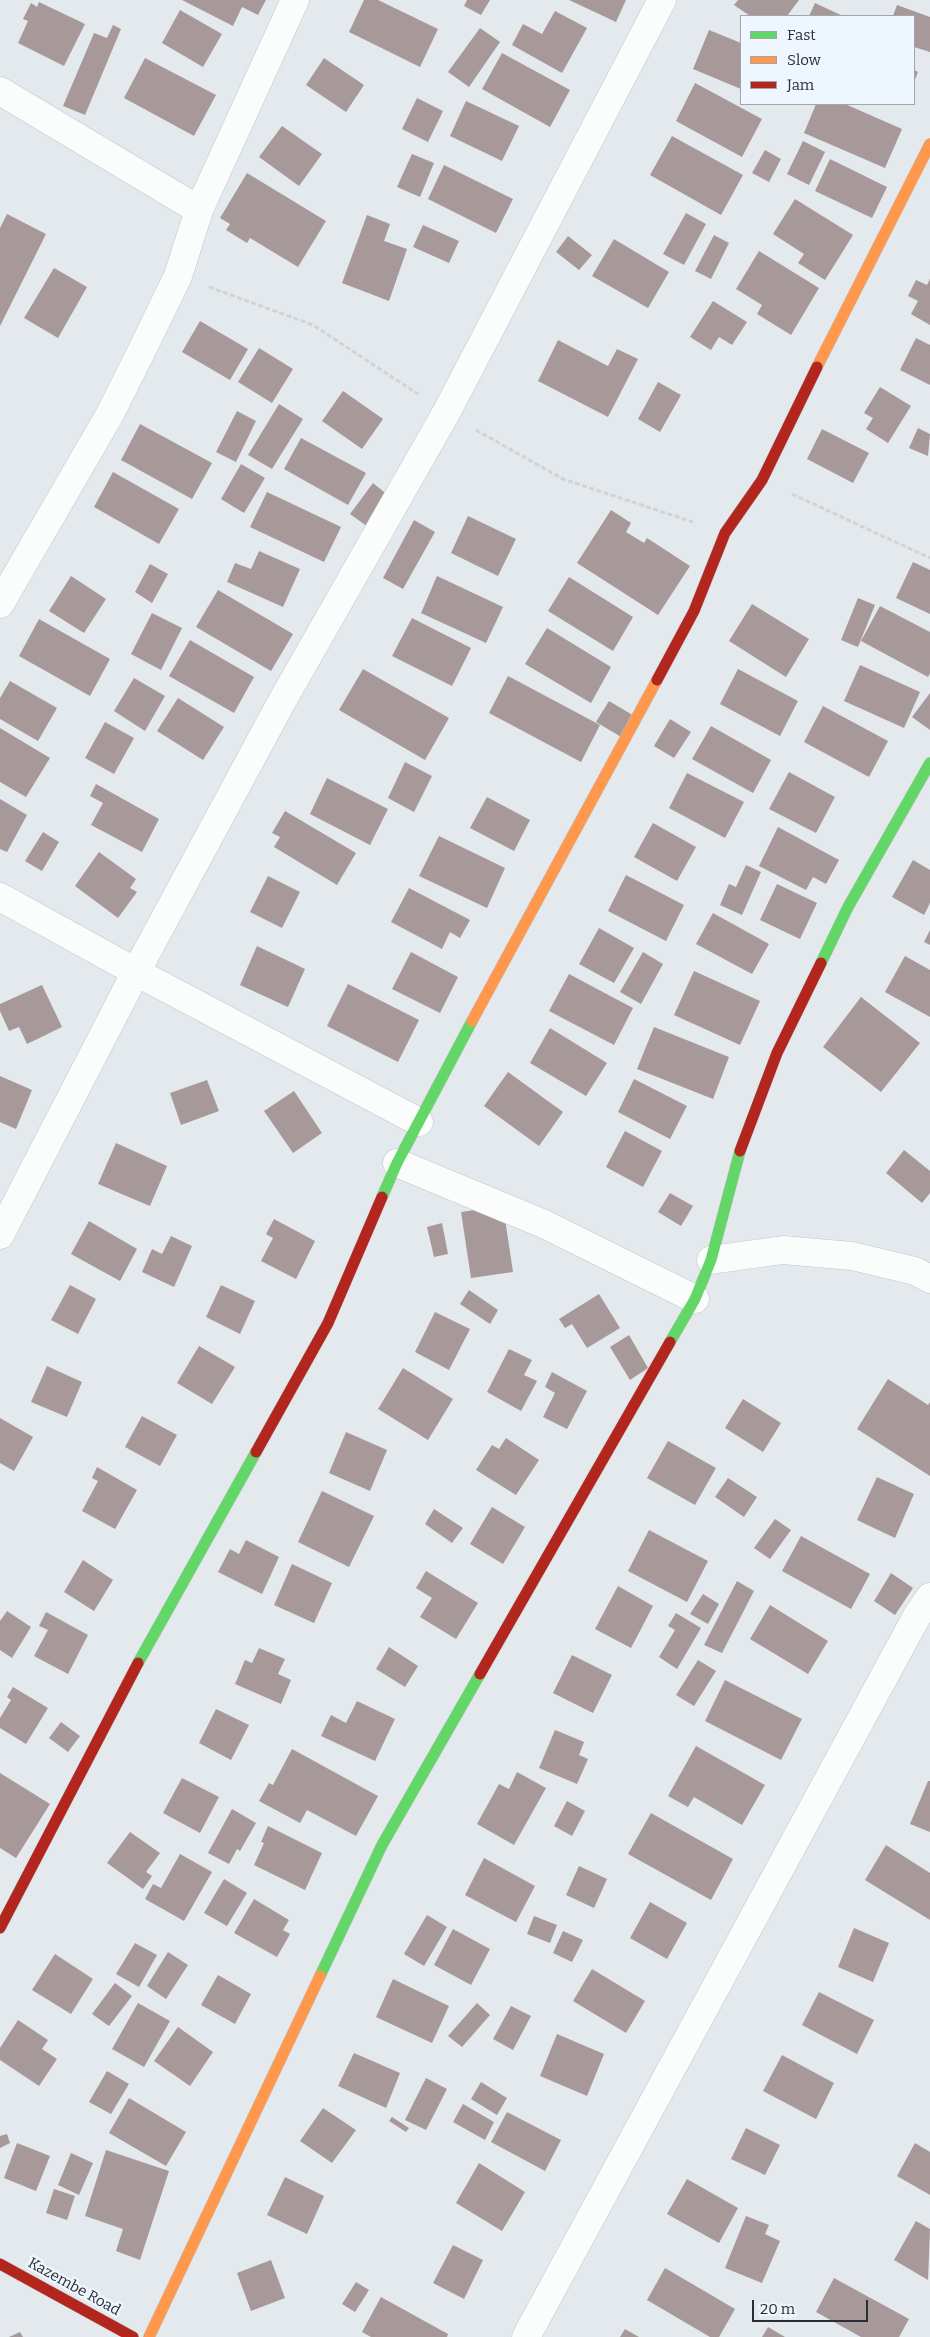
<!DOCTYPE html>
<style>
body{margin:0}
#map{position:relative;width:930px;height:2337px;overflow:hidden;background:#e4e9ed;font-family:Bitter,serif}
canvas{display:block}
.legend{position:absolute;left:740px;top:15px;width:175px;height:90px;box-sizing:border-box;background:#eef6ff;border:1px solid #a0a6ad;margin:0;padding:6px 9px;list-style:none;font-size:15px;color:#2a2d31}
.legend li{display:flex;align-items:center;gap:10px;height:25px}
.legend b{width:25px;border:1px solid #a0a6ad}
.scale{position:absolute;left:752px;top:2300px;width:116px;height:22px;box-sizing:border-box;border:2px solid #2a2d31;border-top:0;padding-left:6px;font-size:15px;line-height:18px;white-space:nowrap;color:#2a2d31;-webkit-text-stroke:4px #eef6ff;paint-order:stroke}
</style>
<div id="map">
<canvas width="930" height="2337"></canvas>
<ul class="legend">
<li><b style="height:6px;background:#63d668"></b>Fast</li>
<li><b style="height:6px;background:#ff974d"></b>Slow</li>
<li><b style="height:6px;background:#b3261e"></b>Jam</li>
</ul>
<div class="scale">20 m</div>
</div>
<script>
const ctx = document.querySelector('canvas').getContext('2d');
ctx.lineJoin = 'round';
function paint(path, color) { ctx.fillStyle = color; ctx.fill(path, 'evenodd'); }
const toPath = rows => new Path2D(rows.map(r => 'M' + r).join(''));
function strokePath(path, color, width, dash) { ctx.strokeStyle = color; ctx.lineWidth = width; ctx.lineCap = dash ? 'butt' : 'round'; ctx.setLineDash(dash || []); ctx.stroke(path); }
function write(font, color, halo, rows, align = 'center') {
  ctx.font = font + ' Bitter,serif'; ctx.lineWidth = 5; ctx.setLineDash([]); ctx.textBaseline = 'middle'; ctx.strokeStyle = halo; ctx.fillStyle = color; for (const [text, x, y, turn = 0] of rows) {
    ctx.save(); ctx.translate(x, y); ctx.rotate((+turn || 0) * Math.PI / 180); ctx.textAlign = isNaN(turn) ? turn : align; if (halo) ctx.strokeText(text, 0, 0); ctx.fillText(text, 0, 0); ctx.restore();
  }
}
paint(toPath([
 [182,0,266,0,258,15,242,7,233,26],
 [364,0,378,0,438,29,420,67,349,32],
 [467,0,490,0,481,15,464,6],
 [569,0,626,0,616,22],
 [738,0,799,0,787,16,750,16,734,5],
 [39,2,85,24,64,66,18,43,28,21,23,19,31,3,37,7],
 [815,3,843,16,809,16],
 [897,5,930,17,930,52,914,47,914,16,893,16],
 [180,10,222,34,203,67,162,43],
 [555,11,587,28,562,73,512,45,523,24,542,34],
 [113,25,121,29,85,115,63,106,94,33,107,38],
 [480,28,500,42,469,87,448,72],
 [709,30,741,43,741,89,693,69],
 [502,53,570,90,550,127,482,89],
 [145,58,216,95,194,136,124,98],
 [324,58,364,85,346,112,306,85],
 [914,70,918,72,914,82],
 [695,83,762,119,742,157,676,121],
 [417,98,443,111,428,142,402,129],
 [466,101,519,126,502,161,450,136],
 [816,104,845,104,902,129,885,168,804,133],
 [282,126,322,154,299,186,259,157],
 [672,136,743,175,721,215,650,175],
 [803,141,825,152,809,185,787,174],
 [765,150,781,159,769,182,752,173],
 [412,154,434,163,420,197,397,187],
 [830,159,887,187,872,218,815,191],
 [444,165,513,199,496,233,428,199],
 [247,173,326,221,298,267,250,238,247,243,226,230,230,224,220,218],
 [795,199,853,235,825,280,798,263,804,254,773,234],
 [686,213,706,224,684,265,663,254],
 [7,214,46,234,0,326,0,228],
 [367,215,390,224,384,241,407,249,389,301,342,283],
 [423,225,459,241,449,263,413,247],
 [714,235,729,243,711,279,695,271],
 [568,236,592,255,579,270,556,252],
 [614,239,669,272,648,308,592,276],
 [759,251,819,288,791,335,757,314,762,305,736,289],
 [54,268,87,287,58,338,24,318],
 [930,279,930,325,911,314,918,301,908,296,916,280,927,285],
 [713,301,747,322,732,345,719,337,711,350,690,337],
 [200,321,248,349,230,380,182,352],
 [916,338,930,345,930,385,900,370],
 [558,340,608,366,617,349,638,359,608,417,538,381],
 [259,348,293,369,272,403,238,382],
 [658,382,681,395,660,432,638,419],
 [880,387,911,406,888,443,866,429,873,418,864,413],
 [343,391,383,419,362,449,322,421],
 [279,404,303,419,272,469,248,455],
 [237,411,256,421,236,462,216,452],
 [140,424,212,463,192,499,121,460],
 [918,428,930,434,928,456,909,448],
 [822,429,869,453,853,483,807,459],
 [301,438,366,473,348,505,284,469],
 [241,464,265,478,244,513,221,499],
 [113,472,179,509,159,544,94,507],
 [373,483,390,497,368,527,350,514],
 [267,492,341,527,324,562,250,527],
 [611,510,631,523,626,532,644,543,647,538,690,566,658,615,577,563],
 [468,516,516,539,498,576,451,553],
 [414,520,435,532,403,589,383,578],
 [259,551,300,569,283,607,227,582,235,563,251,569],
 [913,562,930,570,930,614,896,598],
 [150,564,168,574,152,603,135,592],
 [71,576,106,599,84,633,49,611],
 [437,576,503,607,486,643,421,613],
 [569,577,633,617,613,651,548,611],
 [218,590,293,634,271,671,196,627],
 [858,598,875,605,858,647,841,640],
 [752,604,809,639,786,677,729,641],
 [880,606,930,632,930,673,928,677,861,641],
 [152,613,182,628,161,670,131,654],
 [412,618,471,648,452,686,392,656],
 [39,619,110,659,90,696,19,656],
 [547,628,611,667,591,703,525,664],
 [190,640,254,677,234,713,169,676],
 [860,665,920,692,904,728,844,701],
 [363,669,449,718,425,760,339,710],
 [738,669,798,701,780,736,720,704],
 [508,676,600,725,581,762,489,713],
 [134,678,165,696,145,731,114,711],
 [10,681,57,708,38,741,0,719,0,698],
 [930,693,930,730,912,717],
 [178,698,224,727,203,760,157,731],
 [609,701,636,717,623,738,596,722],
 [823,706,888,741,869,777,804,742],
 [670,719,691,732,674,758,654,746],
 [105,722,134,738,114,774,85,758],
 [711,726,771,760,753,793,692,759],
 [0,728,50,758,26,797,0,782],
 [405,762,432,776,414,812,388,798],
 [789,772,835,797,816,833,769,809],
 [687,773,744,802,725,838,669,808],
 [327,778,388,809,370,845,310,814],
 [96,784,159,819,142,852,91,825,103,803,90,796],
 [487,797,530,820,514,851,470,828],
 [0,799,27,815,7,852,0,849],
 [285,811,356,853,337,885,274,847,280,837,272,833],
 [653,823,696,847,677,881,634,857],
 [778,827,839,860,826,884,813,877,806,890,759,866],
 [43,832,59,842,42,871,25,861],
 [439,836,505,868,487,908,419,876],
 [99,852,136,879,130,888,137,892,118,918,75,886],
 [913,860,930,870,930,903,924,915,892,897],
 [746,865,761,872,742,915,720,905,729,884,736,887],
 [626,875,684,905,666,941,608,911],
 [268,876,300,892,282,928,250,912],
 [777,884,817,903,800,939,760,920],
 [409,888,470,920,460,938,450,932,442,949,391,922],
 [713,913,769,944,752,974,696,944],
 [599,928,634,948,614,983,579,964],
 [930,930,930,945,924,942],
 [257,946,305,969,288,1007,240,985],
 [411,952,458,977,440,1013,392,989],
 [643,952,663,964,641,1004,620,992],
 [905,956,930,970,930,1017,885,992],
 [694,971,760,1001,740,1045,674,1015],
 [569,974,633,1008,614,1045,549,1011],
 [348,984,419,1020,398,1062,327,1026],
 [42,985,62,1027,27,1044,19,1027,9,1031,0,1011,0,1004],
 [861,997,920,1043,881,1092,823,1047],
 [654,1027,729,1057,713,1099,637,1069],
 [550,1028,607,1063,586,1096,530,1063],
 [508,1072,563,1112,539,1146,484,1106],
 [0,1076,32,1090,16,1129,0,1122],
 [634,1079,687,1106,670,1139,618,1112],
 [207,1080,219,1111,181,1125,170,1093],
 [294,1091,322,1133,293,1153,264,1111],
 [625,1131,662,1151,643,1187,606,1167],
 [116,1143,167,1166,150,1206,98,1184],
 [904,1150,930,1171,930,1193,922,1203,886,1173],
 [670,1193,693,1206,681,1226,658,1212],
 [503,1206,513,1272,471,1278,461,1212],
 [274,1219,315,1241,296,1279,261,1261,273,1238,266,1234],
 [89,1221,137,1249,120,1281,71,1254],
 [442,1223,448,1254,434,1257,427,1227],
 [171,1236,192,1246,174,1287,142,1272,152,1249,162,1254],
 [70,1285,96,1299,78,1334,51,1320],
 [221,1285,255,1301,240,1334,206,1317],
 [469,1290,498,1310,490,1324,460,1304],
 [599,1294,620,1328,587,1348,572,1324,565,1328,559,1319],
 [435,1312,470,1329,449,1370,415,1352],
 [629,1335,648,1368,630,1380,610,1347],
 [199,1346,235,1367,212,1404,177,1383],
 [509,1349,532,1360,524,1375,537,1381,521,1411,487,1392],
 [47,1366,82,1382,67,1417,31,1402],
 [403,1368,453,1399,428,1440,378,1409],
 [552,1372,587,1391,567,1429,543,1417,555,1393,545,1387],
 [888,1379,928,1405,930,1402,930,1476,857,1429],
 [743,1399,781,1423,763,1452,725,1428],
 [142,1416,177,1435,160,1466,125,1447],
 [0,1418,33,1437,14,1471,0,1463],
 [346,1432,387,1450,370,1491,329,1473],
 [506,1438,539,1460,516,1495,476,1470,492,1445,499,1449],
 [668,1441,716,1468,695,1505,647,1478],
 [97,1467,137,1490,115,1529,82,1511,98,1481,92,1478],
 [877,1477,914,1494,895,1538,857,1520],
 [728,1478,757,1497,744,1517,715,1497],
 [322,1491,374,1516,349,1567,298,1542],
 [492,1507,525,1527,503,1564,470,1544],
 [434,1509,463,1528,452,1543,425,1524],
 [775,1519,791,1530,770,1559,754,1548],
 [649,1530,708,1561,687,1602,628,1571],
 [801,1536,870,1574,851,1609,782,1571],
 [246,1540,279,1557,262,1594,218,1572,230,1549,239,1554],
 [83,1560,113,1580,94,1611,64,1592],
 [292,1564,332,1583,314,1623,274,1605],
 [426,1571,478,1603,456,1639,420,1617,432,1598,416,1588],
 [891,1573,913,1588,895,1615,874,1601],
 [737,1581,754,1591,722,1653,704,1645],
 [618,1586,653,1606,631,1648,595,1629],
 [703,1594,719,1604,708,1624,690,1614],
 [770,1605,828,1641,808,1674,750,1639],
 [7,1611,31,1627,12,1658,0,1650,0,1621],
 [46,1612,88,1635,68,1674,34,1656,48,1630,39,1626],
 [676,1613,701,1628,677,1669,659,1657,675,1630,668,1626],
 [389,1647,418,1666,405,1687,376,1669],
 [259,1648,285,1659,278,1674,291,1680,281,1704,235,1684,245,1660,252,1663],
 [572,1655,612,1675,593,1713,553,1693],
 [698,1660,716,1671,694,1706,676,1695],
 [725,1680,802,1719,781,1760,705,1721],
 [13,1687,48,1708,26,1744,0,1728,0,1718,11,1700,7,1697],
 [357,1701,395,1719,375,1761,321,1736,331,1715,346,1723],
 [216,1709,249,1725,231,1760,199,1743],
 [61,1722,80,1736,68,1752,49,1738],
 [555,1730,584,1742,579,1755,588,1759,577,1784,539,1768],
 [696,1746,765,1785,742,1825,694,1797,688,1807,668,1796],
 [292,1749,378,1796,356,1836,307,1810,300,1823,259,1801,269,1783,273,1785],
 [517,1772,546,1788,514,1845,477,1824,499,1784,509,1789],
 [0,1773,50,1804,16,1858,0,1848],
 [182,1778,219,1797,200,1833,163,1813],
 [928,1781,930,1781,930,1832,910,1824],
 [567,1801,585,1811,572,1836,554,1826],
 [232,1809,256,1823,240,1851,237,1849,229,1864,208,1853],
 [651,1813,733,1859,711,1900,628,1854],
 [268,1826,322,1853,305,1890,254,1865,264,1843,261,1842],
 [130,1832,160,1853,146,1872,152,1876,143,1889,107,1863],
 [886,1845,930,1873,930,1920,865,1880],
 [180,1854,212,1872,184,1921,145,1899,153,1884,161,1888],
 [484,1858,535,1886,516,1922,465,1895],
 [579,1866,607,1879,594,1908,566,1895],
 [224,1879,247,1893,227,1926,204,1913],
 [254,1899,289,1920,283,1930,290,1934,277,1957,234,1933],
 [650,1902,687,1923,667,1959,630,1938],
 [427,1915,447,1927,424,1966,404,1954],
 [534,1916,557,1925,550,1943,527,1934],
 [854,1928,889,1943,873,1982,838,1967],
 [453,1929,490,1949,471,1985,434,1965],
 [563,1931,583,1940,572,1962,553,1953],
 [135,1943,157,1955,139,1987,116,1974],
 [168,1952,188,1965,166,1999,147,1986],
 [55,1954,93,1979,71,2014,32,1990],
 [592,1969,645,2001,626,2033,573,2001],
 [218,1975,251,1994,235,2024,201,2005],
 [393,1979,449,2006,432,2043,376,2017],
 [115,1983,132,1996,109,2026,92,2014],
 [819,1992,874,2020,857,2054,802,2025],
 [138,2003,170,2021,144,2067,112,2049],
 [477,2003,490,2015,462,2047,448,2036],
 [511,2006,531,2016,513,2050,493,2039],
 [18,2020,48,2040,42,2049,57,2059,39,2086,0,2060,0,2048],
 [178,2027,213,2052,190,2086,154,2061],
 [557,2034,604,2054,587,2096,540,2076],
 [354,2053,400,2073,386,2108,338,2086],
 [782,2055,834,2083,816,2119,763,2091],
 [107,2071,129,2084,111,2114,89,2102],
 [426,2078,447,2089,426,2130,405,2120],
 [481,2082,507,2098,497,2115,471,2099],
 [129,2098,186,2132,166,2166,109,2133],
 [463,2104,494,2122,485,2140,453,2122],
 [323,2108,356,2130,332,2163,300,2141],
 [507,2112,561,2140,545,2171,491,2142],
 [392,2117,409,2128,406,2132,389,2121],
 [746,2128,780,2145,765,2175,731,2159],
 [7,2134,10,2143,0,2148,0,2136],
 [17,2143,50,2156,36,2191,4,2178],
 [915,2143,930,2152,930,2195,897,2176],
 [106,2150,169,2171,140,2260,116,2251,123,2229,85,2216],
 [71,2153,93,2163,79,2195,58,2185],
 [479,2163,525,2192,502,2231,456,2203],
 [285,2177,324,2196,307,2234,267,2215],
 [687,2179,738,2208,719,2243,667,2214],
 [54,2189,75,2196,67,2220,46,2213],
 [746,2216,769,2225,765,2234,780,2241,762,2283,725,2268],
 [916,2221,930,2229,928,2280,894,2260],
 [453,2245,483,2260,464,2299,433,2283],
 [271,2260,285,2298,251,2311,237,2273],
 [665,2268,735,2309,719,2337,710,2337,647,2300],
 [834,2278,909,2319,899,2337,861,2337,816,2312],
 [356,2282,369,2290,355,2312,342,2304],
 [381,2297,448,2334,447,2337,371,2337,362,2332],
 [768,2327,785,2337,762,2337],
 [625,2329,639,2337,620,2337],
 [20,2332,23,2337,9,2337]
]), '#a7989a');
const street = toPath([
 [0,91,199,210],
 [0,604,110,414,140,354,178,276,199,210,295,0],
 [0,897,136,972,419,1122],
 [397,1163,544,1224,695,1299],
 [0,1235,136,972,281,703,446,413,662,0],
 [711,1260,783,1250,852,1256,915,1271,930,1279],
 [526,2337,917,1616,930,1597]
]);
const fast = toPath([
 [821,963,848,907,930,763],
 [382,1197,397,1163,472,1021],
 [670,1342,695,1299,711,1260,740,1151],
 [138,1663,256,1452],
 [320,1976,382,1845,480,1674]
]);
const slow = toPath([
 [817,367,930,144],
 [472,1021,657,680],
 [149,2337,320,1976]
]);
const jam = toPath([
 [657,680,694,611,725,533,762,480,817,367],
 [740,1151,777,1053,821,963],
 [256,1452,328,1323,382,1197],
 [480,1674,670,1342],
 [0,1928,138,1663],
 [0,2264,133,2337]
]);
strokePath(street, '#c2c6ca', 29);
strokePath(fast, '#c2c6ca', 12);
strokePath(slow, '#c2c6ca', 12);
strokePath(jam, '#c2c6ca', 12);
strokePath(toPath([
 [209,287,313,325,418,394],
 [476,430,563,479,693,522],
 [792,494,930,558]
]), '#d1d3d4', 3, [5, 2.5]);
strokePath(street, '#fbfcfc', 28);
strokePath(fast, '#63d668', 11);
strokePath(slow, '#ff974d', 11);
strokePath(jam, '#b3261e', 11);
write('15px', '#2a2d31', '#eef6ff', [
 ["Kazembe Road",74,2287,29]
]);
</script>
